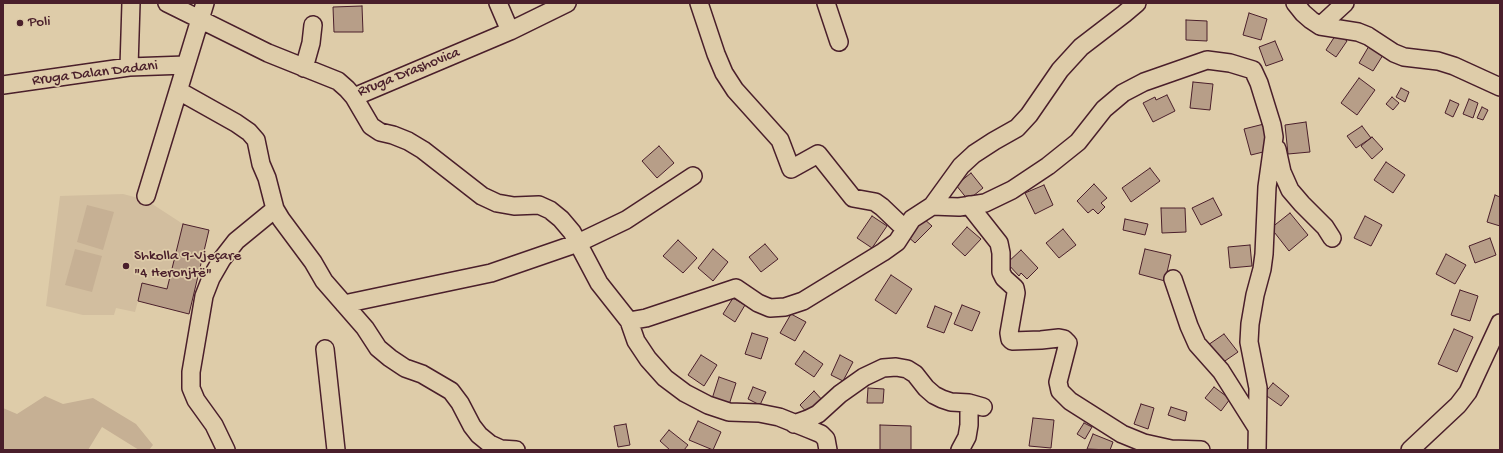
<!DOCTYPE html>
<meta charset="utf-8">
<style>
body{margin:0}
#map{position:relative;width:1503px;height:453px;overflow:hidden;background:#decca9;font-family:"Gochi Hand",sans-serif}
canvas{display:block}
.frame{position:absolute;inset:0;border:4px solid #4a1f2b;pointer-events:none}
</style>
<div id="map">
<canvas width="1503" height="453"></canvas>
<div class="frame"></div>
</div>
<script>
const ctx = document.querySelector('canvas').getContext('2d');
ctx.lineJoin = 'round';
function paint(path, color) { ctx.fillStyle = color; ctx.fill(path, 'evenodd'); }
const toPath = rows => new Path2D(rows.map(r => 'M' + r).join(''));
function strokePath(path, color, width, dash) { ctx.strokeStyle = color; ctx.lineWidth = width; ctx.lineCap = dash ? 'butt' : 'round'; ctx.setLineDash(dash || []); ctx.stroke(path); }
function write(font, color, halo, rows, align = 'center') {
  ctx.font = font + ' "Gochi Hand",sans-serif'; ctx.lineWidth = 3.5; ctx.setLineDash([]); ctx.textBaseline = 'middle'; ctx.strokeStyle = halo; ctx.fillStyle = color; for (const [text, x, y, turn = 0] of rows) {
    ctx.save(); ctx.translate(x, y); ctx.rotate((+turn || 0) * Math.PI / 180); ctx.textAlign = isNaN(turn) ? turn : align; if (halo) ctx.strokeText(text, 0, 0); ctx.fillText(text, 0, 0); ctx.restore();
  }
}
paint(toPath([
 [123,194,146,200,183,224,209,230,189,314,138,301,135,312,116,308,114,315,83,315,46,306,60,196]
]), '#d2be9f');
paint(toPath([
 [87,205,114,212,103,250,77,242],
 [75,249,102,256,92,292,65,285],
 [45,396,63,404,93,398,136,424,153,445,149,450,139,450,102,427,88,450,3,450,3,408,17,414]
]), '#c6b094');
const building = toPath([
 [362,6,363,32,334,32,333,7,362,6],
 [1249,13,1267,19,1261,40,1243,35,1249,13],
 [1186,20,1207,21,1207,41,1186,40,1186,20],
 [1337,33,1347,41,1336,57,1326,50,1337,33],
 [1275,41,1283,60,1266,66,1259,47,1275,41],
 [1369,46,1383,55,1373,71,1359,63,1369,46],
 [1359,78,1375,90,1357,115,1341,103,1359,78],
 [1193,82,1213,84,1210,110,1190,108,1193,82],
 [1401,88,1409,92,1405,102,1396,97,1401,88],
 [1167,95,1175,111,1153,122,1143,103,1155,97,1156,100,1167,95],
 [1392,97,1399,103,1393,110,1386,104,1392,97],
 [1469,99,1478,103,1473,118,1463,114,1469,99],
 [1450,100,1459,104,1453,117,1445,113,1450,100],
 [1482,107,1488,110,1483,120,1477,118,1482,107],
 [1306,122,1310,152,1288,154,1285,125,1306,122],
 [1264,124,1271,150,1251,155,1244,129,1264,124],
 [1362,126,1371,138,1356,148,1347,136,1362,126],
 [1372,137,1383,149,1372,159,1361,146,1372,137],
 [659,146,674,163,657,178,642,161,659,146],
 [1386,162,1405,175,1393,193,1374,180,1386,162],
 [1150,168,1160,181,1131,202,1122,188,1150,168],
 [971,173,983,188,968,200,956,185,971,173],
 [1094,184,1107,198,1101,203,1105,207,1098,214,1093,209,1088,213,1077,201,1094,184],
 [1044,185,1053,205,1035,214,1025,193,1044,185],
 [1495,195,1500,197,1500,226,1487,222,1495,195],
 [1213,198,1222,215,1201,225,1192,208,1213,198],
 [1161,208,1185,208,1186,232,1162,233,1161,208],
 [1290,213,1308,235,1289,251,1271,228,1290,213],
 [872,216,887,226,872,248,857,238,872,216],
 [1365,216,1382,225,1371,246,1354,238,1365,216],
 [923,218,932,226,915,243,906,235,923,218],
 [1125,219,1148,224,1145,235,1123,230,1125,219],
 [183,224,209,230,189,314,138,301,142,283,167,289,183,224],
 [967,227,981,239,965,256,952,244,967,227],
 [1063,229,1076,245,1059,258,1046,243,1063,229],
 [1490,238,1496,255,1475,263,1469,246,1490,238],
 [678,240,697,258,683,273,663,256,678,240],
 [765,244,778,259,761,272,749,257,765,244],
 [1250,245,1252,266,1230,268,1228,247,1250,245],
 [713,249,728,262,713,281,698,268,713,249],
 [1145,249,1171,255,1165,281,1139,274,1145,249],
 [1021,250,1038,268,1027,279,1021,273,1019,276,1007,263,1021,250],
 [1446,254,1466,265,1455,284,1436,274,1446,254],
 [891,275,912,289,896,314,875,300,891,275],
 [1460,290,1478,296,1470,321,1451,315,1460,290],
 [733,298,745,305,735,322,723,314,733,298],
 [962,305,980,312,972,331,954,324,962,305],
 [935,306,952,313,944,333,927,327,935,306],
 [791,314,806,322,795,341,780,333,791,314],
 [1454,329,1473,337,1457,372,1438,364,1454,329],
 [752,333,768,338,761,359,745,354,752,333],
 [1224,334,1238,352,1222,363,1208,345,1224,334],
 [804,351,823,364,814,377,795,364,804,351],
 [701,355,717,365,704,386,688,375,701,355],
 [840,355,853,362,843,381,831,375,840,355],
 [719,377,736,383,728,408,711,402,719,377],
 [1273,383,1289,396,1281,406,1264,394,1273,383],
 [753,387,766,392,760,405,748,399,753,387],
 [1214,387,1230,399,1221,411,1205,398,1214,387],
 [868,388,884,389,883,403,867,403,868,388],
 [814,391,824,402,810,416,800,405,814,391],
 [1141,404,1154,408,1148,429,1134,424,1141,404],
 [1171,407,1187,412,1185,421,1168,415,1171,407],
 [1033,418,1054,420,1051,448,1029,446,1033,418],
 [698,421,721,432,713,450,689,440,698,421],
 [1084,423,1092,427,1085,439,1077,434,1084,423],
 [626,424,630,445,618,447,614,426,626,424],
 [880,425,911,426,911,450,880,450,880,425],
 [669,430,688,445,684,450,670,450,660,441,669,430],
 [1093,434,1113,442,1110,450,1087,449,1093,434]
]);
paint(building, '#b79e88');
strokePath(building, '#4a1f2b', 1);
const minor = toPath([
 [167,3,268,53,338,81,347,89,354,97,510,31,567,3],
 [498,3,510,31],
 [699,3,716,54,724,73,735,90,780,140,791,169,818,154,853,198,875,202,882,207,905,229],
 [826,3,839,42],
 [1295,3,1303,13,1311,20,1320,26,1358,32,1368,36,1394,53,1404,57,1438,61,1454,66,1500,87],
 [1320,26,1345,3],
 [129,67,131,3],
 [304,68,311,43,313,25],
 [3,85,129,67,186,65],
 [179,91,236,123,249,132,256,140,261,164,267,178,275,209,281,219,313,262,324,281,365,328,378,348,390,358,405,368,422,374,451,391,460,403,472,426,479,435,490,444,501,449,516,450],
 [354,97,371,126,380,132,393,135,408,141,423,150,482,196,497,203,514,206,539,205,550,210,561,219,572,232,599,283,629,321,646,318,736,288,758,303,770,308,785,307,803,301,883,252,897,242,912,219,932,206,961,166,974,154,994,141,1017,128,1029,115,1060,70,1081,47,1124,14,1137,3],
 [1277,149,1282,172,1290,190,1302,204,1325,227,1332,238],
 [146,196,205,3],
 [969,205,999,243,1001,253,1001,272,1004,278,1015,288,1016,293,1009,333,1010,339,1012,341,1041,340,1059,338,1064,339,1068,343,1058,382,1060,391,1070,401,1122,434,1144,443,1171,449,1201,450],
 [932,206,959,207,985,203,1012,190,1048,166,1078,142,1104,109,1123,93,1144,82,1207,60,1230,63,1253,70,1259,83,1272,125,1274,137,1267,187,1264,254,1262,269,1255,295,1250,324,1249,342,1258,388,1257,450],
 [1173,279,1189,326,1197,344,1221,371,1257,428],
 [344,304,491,273,578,243,626,220,693,176],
 [629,321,636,341,648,359,665,378,685,393,708,405,729,412,759,413,779,417,809,429,821,434,826,439,828,450],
 [325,349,336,450],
 [794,424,808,419,818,414,840,394,864,377,883,368,896,367,907,369,915,374,926,388,934,395,942,399,951,402,969,403,983,407],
 [226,450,214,425,196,400,191,388,191,372,204,296,211,278,222,259,236,241,275,209],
 [960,450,967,437,969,425,969,403],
 [1410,450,1458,405,1468,392,1500,323]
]);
strokePath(minor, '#4a1f2b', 20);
strokePath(minor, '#decca9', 17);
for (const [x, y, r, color] of [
 [20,23,4,"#4a1f2b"],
 [126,266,4,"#4a1f2b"]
]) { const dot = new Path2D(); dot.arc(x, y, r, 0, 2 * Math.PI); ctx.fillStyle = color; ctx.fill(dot); strokePath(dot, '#decca9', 1.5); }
write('15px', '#4a1f2b', '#decca9', [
 ["Poli",28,23],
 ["Shkolla 9-Vjeçare",134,257],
 ["\"4 Heronjtë\"",134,274]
], 'left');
write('15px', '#4a1f2b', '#decca9', [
 ["Rruga Drashovica",409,73,-22],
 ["Rruga Dalan Dadani",95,74,-7]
]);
</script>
